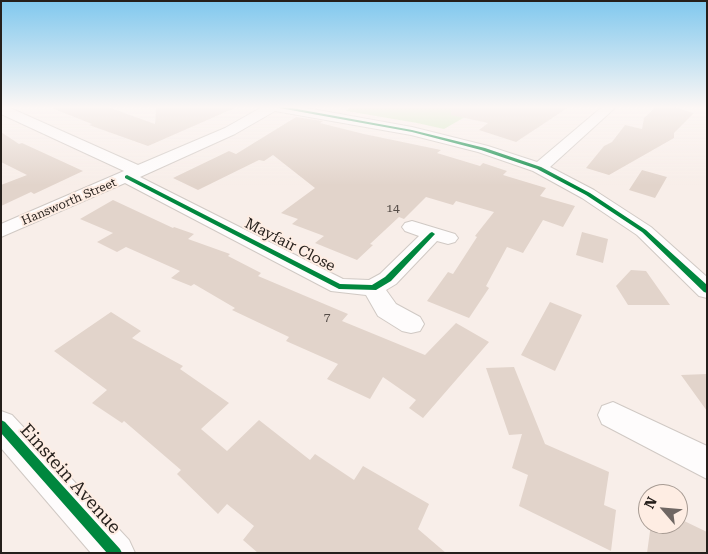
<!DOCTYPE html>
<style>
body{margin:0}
#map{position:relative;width:708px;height:554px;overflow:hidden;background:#f8eee9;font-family:"Roboto Serif",serif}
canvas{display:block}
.frame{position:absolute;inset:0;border:2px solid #251f1b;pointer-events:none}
.north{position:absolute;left:638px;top:484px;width:50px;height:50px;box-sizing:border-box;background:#feede3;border:1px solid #a79b93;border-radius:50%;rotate:297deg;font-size:14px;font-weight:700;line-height:20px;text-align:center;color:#251f1b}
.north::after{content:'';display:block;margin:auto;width:18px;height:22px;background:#6f6763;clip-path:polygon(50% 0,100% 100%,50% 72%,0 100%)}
</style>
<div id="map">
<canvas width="708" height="554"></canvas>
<div class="frame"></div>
<div class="north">N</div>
</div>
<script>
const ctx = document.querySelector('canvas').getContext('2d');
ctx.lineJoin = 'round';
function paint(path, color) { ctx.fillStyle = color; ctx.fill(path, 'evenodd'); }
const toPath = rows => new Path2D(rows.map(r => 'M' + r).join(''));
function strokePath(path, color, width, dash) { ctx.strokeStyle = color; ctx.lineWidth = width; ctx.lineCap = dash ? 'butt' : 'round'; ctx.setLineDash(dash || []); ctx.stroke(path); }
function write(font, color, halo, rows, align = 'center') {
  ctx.font = font + ' "Roboto Serif",serif'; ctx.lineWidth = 4; ctx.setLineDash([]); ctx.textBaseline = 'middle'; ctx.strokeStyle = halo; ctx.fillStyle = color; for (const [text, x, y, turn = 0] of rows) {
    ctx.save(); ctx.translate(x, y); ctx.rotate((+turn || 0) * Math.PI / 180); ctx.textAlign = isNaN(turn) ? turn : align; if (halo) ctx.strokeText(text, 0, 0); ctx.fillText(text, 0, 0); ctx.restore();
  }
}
paint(toPath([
 [350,107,494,107,479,109,444,129,417,123,346,111]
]), '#cce8ba');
paint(toPath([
 [54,107,108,107,155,124,156,107,237,107,148,146,89,125,92,124,54,109],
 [451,107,569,107,516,142,479,130,488,123,451,115],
 [656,107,673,107,694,113,674,133,674,138,609,175,586,168,604,146,612,142,625,125,642,129,644,118],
 [296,117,323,121,320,123,364,134,441,150,437,153,480,166,483,163,507,171,503,175,546,188,540,196,575,206,563,227,543,220,523,253,507,247,486,286,489,288,469,318,427,301,448,272,453,274,477,237,475,236,494,212,456,201,453,205,426,197,404,219,399,217,370,244,373,245,357,260,315,243,324,236,292,224,298,219,281,213,315,188,273,155,264,161,259,160,198,190,173,178,229,151,236,154],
 [1,132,19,144,22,143,83,171,34,194,31,192,1,206,1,185,27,175,1,162],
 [642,170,667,177,655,198,629,190],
 [113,200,173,228,174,227,194,234,188,239,230,254,228,256,261,273,258,276,348,314,342,321,425,355,456,323,489,342,423,418,409,408,416,400,383,377,370,399,327,379,338,364,286,341,289,337,232,310,235,308,194,284,191,286,171,278,180,271,126,247,117,252,97,242,113,233,80,219],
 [582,232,608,239,603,263,576,255],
 [631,270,646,271,670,305,628,305,616,286],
 [550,302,582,315,555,371,521,355],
 [111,312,141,331,132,338,183,366,180,369,229,403,201,429,227,451,259,420,310,460,315,454,354,480,363,466,429,504,418,529,446,553,258,553,243,540,254,526,227,504,218,514,177,474,181,470,124,421,122,423,92,403,107,390,54,351],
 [514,367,545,444,609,472,604,505,616,510,611,551,519,506,528,475,512,468,522,434,509,435,486,368],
 [707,374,707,411,681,375],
 [678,518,707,532,707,553,647,553,651,524,678,524]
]), '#e2d4cb');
const street = toPath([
 [1,107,8,107,138,165,225,128,262,107,301,107,412,127,488,146,537,162,602,107,616,107,550,167,594,190,651,227,707,277,707,298,699,296,637,235,582,198,533,171,478,152,411,135,275,111,235,134,140,177,343,279,369,280,380,274,419,236,405,231,402,227,405,223,412,221,455,234,458,238,455,242,448,244,437,241,396,284,386,290,396,304,420,317,424,324,420,331,411,333,402,331,378,316,366,295,331,291,125,183,1,237,1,224,124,171,1,114,1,107],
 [613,402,707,446,707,479,602,424,598,415,602,406,613,402],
 [1,411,12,415,129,540,135,553,91,553,1,448,1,411]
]);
strokePath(street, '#d0c9c4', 2);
paint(street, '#fefcfc');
paint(toPath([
 [274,107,286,107,412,130,485,148,541,167,590,193,646,230,707,285,707,293,704,292,642,232,586,195,537,169,481,150,412,132,274,107],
 [127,175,340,284,372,285,385,277,430,233,432,232,435,234,391,281,376,290,339,289,125,178,125,176,127,175],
 [1,420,5,422,120,549,122,553,107,553,1,433,1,420]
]), '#00873e');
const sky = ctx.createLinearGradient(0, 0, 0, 185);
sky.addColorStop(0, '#80c8ee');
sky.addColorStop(0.58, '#fcf7f5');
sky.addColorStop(1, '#fcf7f500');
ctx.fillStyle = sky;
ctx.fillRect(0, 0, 708, 185);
write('12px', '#251f1b', '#feede3', [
 ["Hansworth Street",69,202,-23]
]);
write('12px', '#554d48', null, [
 ["14",393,208],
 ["7",327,317]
]);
write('15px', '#251f1b', '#feede3', [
 ["Mayfair Close",290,245,27]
]);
write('18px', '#251f1b', '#feede3', [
 ["Einstein Avenue",70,479,48]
]);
</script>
